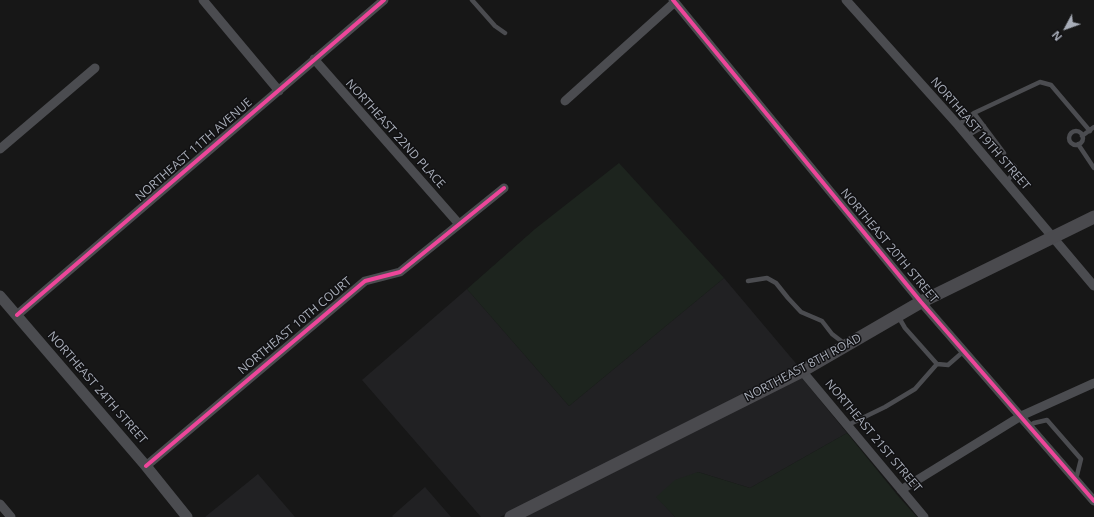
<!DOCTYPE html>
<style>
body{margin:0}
#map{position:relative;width:1094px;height:517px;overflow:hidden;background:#171717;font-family:"Open Sans",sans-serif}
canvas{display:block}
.north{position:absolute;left:1046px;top:8px;width:40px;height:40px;-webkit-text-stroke:3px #111113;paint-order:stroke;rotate:229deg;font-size:11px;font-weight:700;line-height:16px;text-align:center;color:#a8adb8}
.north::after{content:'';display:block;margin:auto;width:14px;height:18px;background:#a8adb8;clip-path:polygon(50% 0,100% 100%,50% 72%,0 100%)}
</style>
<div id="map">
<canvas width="1094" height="517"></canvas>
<div class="north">N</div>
</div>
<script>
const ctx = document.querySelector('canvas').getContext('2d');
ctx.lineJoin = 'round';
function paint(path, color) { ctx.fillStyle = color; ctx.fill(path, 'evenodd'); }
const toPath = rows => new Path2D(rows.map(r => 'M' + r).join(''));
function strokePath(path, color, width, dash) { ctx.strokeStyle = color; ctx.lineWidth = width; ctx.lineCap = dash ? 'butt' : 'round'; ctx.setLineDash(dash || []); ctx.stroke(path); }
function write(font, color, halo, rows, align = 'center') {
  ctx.font = font + ' "Open Sans",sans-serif'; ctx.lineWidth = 3; ctx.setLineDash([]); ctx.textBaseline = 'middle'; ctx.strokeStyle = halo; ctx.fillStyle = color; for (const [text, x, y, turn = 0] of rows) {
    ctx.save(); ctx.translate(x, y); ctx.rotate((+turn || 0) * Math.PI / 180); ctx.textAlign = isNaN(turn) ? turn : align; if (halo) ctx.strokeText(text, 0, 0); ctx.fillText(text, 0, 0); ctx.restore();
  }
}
paint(toPath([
 [724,278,799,367,500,517,481,517,362,380,467,289,569,406],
 [801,377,847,433,750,488,698,472,657,497,675,517,521,517],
 [258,474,295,517,205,517],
 [425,487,451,517,393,517,392,516]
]), '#212123');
paint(toPath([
 [619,163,724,278,569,406,467,289,535,229],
 [847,433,899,497,917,517,675,517,656,497,675,480,698,472,750,488]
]), '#1d241e');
strokePath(toPath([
 [472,0,495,26,505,33],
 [974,113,1004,153],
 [958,125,974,113,1040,82,1051,85,1090,131],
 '1069 138a7 7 0 1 1 14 0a7 7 0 1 1-14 0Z',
 [967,136,984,126],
 [1082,136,1094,127],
 [1078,144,1094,168],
 [1006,182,1014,173,1015,167,1013,165],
 [748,281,767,278,776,283,788,298,801,312,822,321,832,334,845,344],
 [898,316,905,328,937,364,948,365,964,351],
 [848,425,885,407,915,389,937,364],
 [1029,426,1034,423,1047,420,1081,459,1077,475,1075,478]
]), '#4b4c50', 4.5);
strokePath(toPath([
 [203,0,279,91],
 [673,0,921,302,1094,501],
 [846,0,958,125,1094,286],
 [314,59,459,224],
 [565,101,675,2],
 [0,149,95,68],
 [17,315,384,0],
 [802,371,924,517],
 [146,466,365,281,400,272,504,188],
 [901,490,1021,416,1094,383],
 [0,504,11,517]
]), '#4b4c50', 9);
strokePath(toPath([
 [0,296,146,466,187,517]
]), '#4b4c50', 11);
strokePath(toPath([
 [511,517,802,371,921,302,1094,217]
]), '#4a4a4e', 13);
strokePath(toPath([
 [673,0,921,302,1094,501],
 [17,315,384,0],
 [146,466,365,281,400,272,504,188]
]), '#ed469a', 4);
write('12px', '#a8adb8', '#111113', [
 ["NORTHEAST 22ND PLACE",395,134,48],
 ["NORTHEAST 19TH STREET",980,134,49],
 ["NORTHEAST 11TH AVENUE",194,150,-41],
 ["NORTHEAST 20TH STREET",889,246,50],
 ["NORTHEAST 10TH COURT",295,326,-40],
 ["NORTHEAST 8TH ROAD",803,368,-28],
 ["NORTHEAST 24TH STREET",97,388,49],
 ["NORTHEAST 21ST STREET",873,436,50]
]);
</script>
